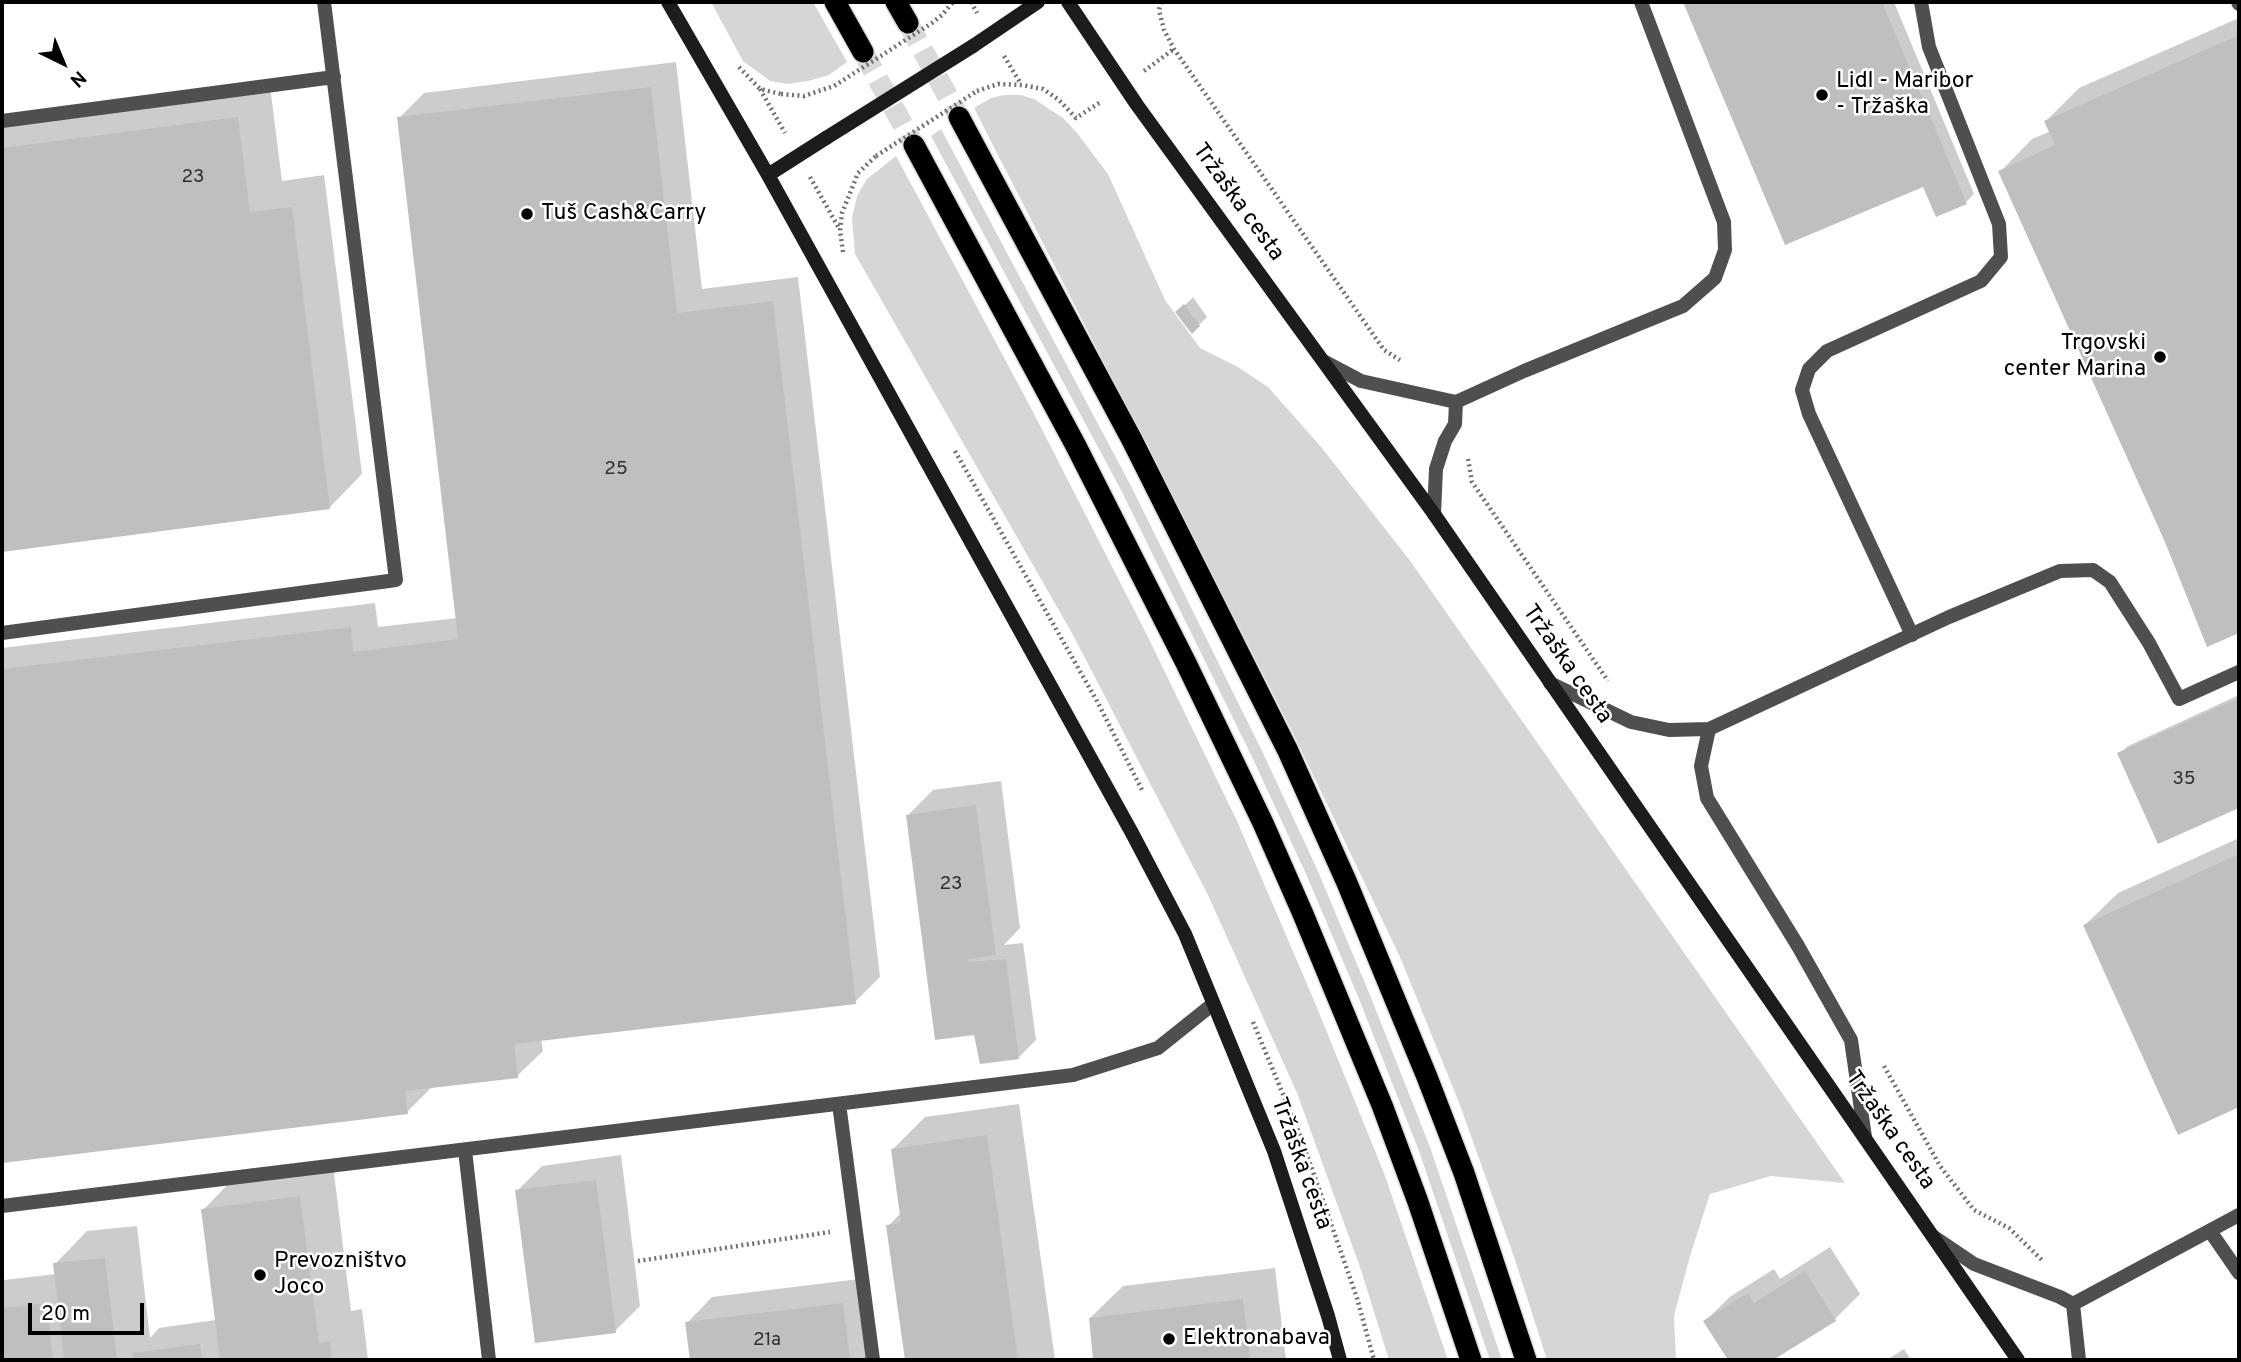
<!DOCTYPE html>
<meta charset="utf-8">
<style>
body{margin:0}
#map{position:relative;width:2241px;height:1362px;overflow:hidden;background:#fff;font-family:Overpass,sans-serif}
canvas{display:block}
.frame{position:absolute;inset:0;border:4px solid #000;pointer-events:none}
.north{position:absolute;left:28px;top:28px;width:70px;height:70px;-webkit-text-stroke:5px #fff;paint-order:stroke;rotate:137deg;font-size:19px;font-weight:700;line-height:28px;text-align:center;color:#000}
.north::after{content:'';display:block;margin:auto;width:24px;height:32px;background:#000;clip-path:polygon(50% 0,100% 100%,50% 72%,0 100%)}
.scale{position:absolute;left:28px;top:1303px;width:116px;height:32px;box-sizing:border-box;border:4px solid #000;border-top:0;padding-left:9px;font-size:21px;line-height:24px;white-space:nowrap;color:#000;-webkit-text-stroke:5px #fff;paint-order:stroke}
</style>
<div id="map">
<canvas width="2241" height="1362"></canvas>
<div class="frame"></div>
<div class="north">N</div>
<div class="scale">20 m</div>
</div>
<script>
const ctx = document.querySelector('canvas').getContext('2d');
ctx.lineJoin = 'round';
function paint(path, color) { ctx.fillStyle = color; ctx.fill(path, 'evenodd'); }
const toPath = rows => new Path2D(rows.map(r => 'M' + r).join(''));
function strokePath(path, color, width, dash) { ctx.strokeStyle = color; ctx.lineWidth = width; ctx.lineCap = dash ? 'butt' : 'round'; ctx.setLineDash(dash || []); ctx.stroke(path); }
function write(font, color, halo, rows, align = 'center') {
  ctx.font = font + ' Overpass,sans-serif'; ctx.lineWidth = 5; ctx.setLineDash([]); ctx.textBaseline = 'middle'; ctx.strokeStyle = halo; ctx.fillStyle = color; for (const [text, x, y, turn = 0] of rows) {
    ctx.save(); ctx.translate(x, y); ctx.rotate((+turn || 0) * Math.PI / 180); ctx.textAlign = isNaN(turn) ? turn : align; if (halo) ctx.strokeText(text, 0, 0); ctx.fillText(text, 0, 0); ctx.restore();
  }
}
paint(toPath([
 [711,2,813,2,847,62,829,75,808,81,787,84,770,81,743,61],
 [1004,95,1021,95,1034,99,1063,118,1077,133,1108,174,1165,300,1200,348,1238,367,1268,387,1322,448,1411,562,1845,1183,1771,1176,1710,1194,1690,1256,1674,1316,1676,1360,1547,1360,1514,1257,1460,1105,1400,957,1293,733,974,108,991,98],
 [941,129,1130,484,1263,753,1317,869,1370,995,1430,1147,1502,1360,1490,1360,1419,1151,1359,999,1306,874,1253,759,1121,490,931,136],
 [896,156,1031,408,1147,635,1237,821,1313,998,1384,1173,1448,1360,1389,1360,1361,1270,1297,1093,1208,895,1073,635,855,254,852,218,857,196,867,179]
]), '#d6d6d6');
paint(toPath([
 [1685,2,1894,2,1974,194,1966,202,1924,185,1786,243],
 [2239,18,2239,631,2208,645,2166,541,2000,172,2032,139,2051,131,2046,121,2079,88],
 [676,62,702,289,798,277,880,977,855,1002,541,1039,543,1051,517,1076,433,1086,407,1112,2,1161,2,648,375,603,378,627,458,618,399,118,424,93],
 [270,86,282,181,324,175,362,474,330,507,2,550,2,121],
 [1193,297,1207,317,1193,331,1178,312],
 [2239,695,2239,806,2159,842,2119,754,2128,746],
 [1001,781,1020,928,1004,945,1023,943,1036,1040,1019,1057,976,1033,908,815,933,790],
 [2239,838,2239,1105,2179,1132,2085,925,2118,893],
 [1019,1104,1055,1360,907,1360,888,1226,901,1213,892,1150,925,1117],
 [621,1155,640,1306,615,1331,517,1191,542,1166],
 [333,1165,351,1311,362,1309,368,1360,2,1360,2,1282,4,1280,56,1274,55,1264,87,1231,137,1226,150,1338,159,1328,216,1320,203,1210,235,1177],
 [1830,1247,1860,1294,1835,1319,1770,1360,1730,1360,1705,1321,1731,1296,1774,1269,1780,1279],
 [1275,1268,1286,1360,1095,1360,1090,1318,1123,1286],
 [867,1278,872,1360,692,1360,687,1323,712,1297],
 [1904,1349,1911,1360,1887,1360]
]), '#0003');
paint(toPath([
 [1683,2,1882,2,1967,204,1936,217,1923,187,1785,245],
 [2239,35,2239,633,2207,647,2165,542,1998,171,2055,145,2044,121],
 [651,87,677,313,773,301,856,1004,514,1044,518,1078,405,1091,408,1114,2,1163,2,669,351,627,353,652,458,639,397,117],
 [238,117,250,212,292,207,330,509,2,552,2,148],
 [1184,304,1200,326,1192,334,1175,312],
 [2239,698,2239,808,2158,844,2117,753],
 [976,805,996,955,968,959,968,962,1006,959,1019,1059,980,1064,974,1035,935,1040,906,815],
 [2239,854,2239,1107,2178,1135,2083,925],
 [987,1135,1018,1360,905,1360,886,1225,901,1223,891,1149],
 [596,1180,616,1333,535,1343,515,1190],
 [300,1196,319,1343,330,1341,332,1360,220,1360,201,1209],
 [105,1258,117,1360,64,1360,53,1263],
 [1805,1271,1836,1321,1773,1360,1728,1360,1703,1321,1748,1293,1754,1303],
 [1243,1299,1250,1360,1093,1360,1089,1318],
 [47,1303,53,1360,2,1360,2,1308],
 [843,1303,850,1360,690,1360,685,1322],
 [200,1344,202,1360,133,1360,132,1353]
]), '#bfbfbf');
strokePath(toPath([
 [908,23,959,117],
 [863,52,914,145]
]), '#d9d9d9', 21, [21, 10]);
const highway = toPath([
 [835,2,863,52],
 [896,2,908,23],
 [959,117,1132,440,1288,751,1347,883,1427,1077,1464,1173,1526,1360],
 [914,145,1076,446,1186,663,1263,823,1303,914,1382,1105,1418,1202,1471,1360]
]);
strokePath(highway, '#dbdbdb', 24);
strokePath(toPath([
 [971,2,977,13],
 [1161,2,1159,10,1164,30,1174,49,1384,350,1400,360],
 [1004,56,1021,84],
 [739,67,760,89,781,94],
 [1144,71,1174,49],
 [760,89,785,133],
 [977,91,998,84,1022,85,1043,89,1059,100,1076,118,1102,101],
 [810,177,840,230],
 [843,252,840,231,842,213,858,173,876,156],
 [955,451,1098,703,1142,790],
 [1468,459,1472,482,1608,681],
 [1253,1022,1302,1140],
 [1884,1066,1940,1166,1974,1210,2009,1228,2043,1261],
 [1306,1152,1357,1298,1374,1360],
 [638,1261,830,1232]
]), '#717171', 4.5, [2, 3.5]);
strokePath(toPath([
 [2238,2,2239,4],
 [2,121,334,77],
 [1325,362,1361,381,1456,402,1524,371,1683,306,1715,278,1725,250,1724,222,1641,2],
 [1434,514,1436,469,1445,441,1455,424,1456,402],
 [2,633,396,580,324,2],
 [1912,635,1809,414,1802,390,1809,369,1827,351,1981,281,2001,257,1999,224,1929,47,1921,2],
 [1550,683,1631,722,1669,730,1709,729,1949,617,2060,571,2093,570,2110,582,2149,643,2179,699,2239,672],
 [1709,729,1701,766,1707,798,1798,946,1851,1040,1865,1137],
 [839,1104,873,1360],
 [465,1150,489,1360],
 [2,1206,1073,1075,1158,1048,1213,1004],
 [2210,1231,2239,1273],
 [1934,1237,1974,1264,2060,1297,2073,1304],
 [2073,1304,2239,1215],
 [2073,1304,2079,1360]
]), '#4f4f4f', 14);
strokePath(toPath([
 [668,2,768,175,1132,833,1185,934,1274,1151,1328,1316,1340,1360],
 [1068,2,1137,105,1434,514,2018,1360],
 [973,46,1038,2],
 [768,175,826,138]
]), '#1c1c1c', 14);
strokePath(highway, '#000', 21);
strokePath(toPath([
 [781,94,804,96,834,86,932,23,942,15,953,2],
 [876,156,977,91]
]), '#717171', 4.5, [2, 3.5]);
strokePath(toPath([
 [826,138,973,46]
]), '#1c1c1c', 14);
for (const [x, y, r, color] of [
 [1822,95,7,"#000"],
 [527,214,7,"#000"],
 [2160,357,7,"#000"],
 [260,1275,7,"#000"],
 [1169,1339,7,"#000"]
]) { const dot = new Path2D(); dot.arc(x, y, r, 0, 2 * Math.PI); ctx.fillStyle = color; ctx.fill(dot); strokePath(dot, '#fff', 2.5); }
write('19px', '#303030', null, [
 ["23",193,178],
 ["25",616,470],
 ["35",2184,780],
 ["23",951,885],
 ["21a",767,1341]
]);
write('23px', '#000', '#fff', [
 ["Lidl - Maribor",1836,82],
 ["- Tržaška",1836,108],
 ["Tuš Cash&Carry",541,214],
 ["Trgovski",2146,344,"right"],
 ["center Marina",2146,370,"right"],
 ["Prevozništvo",274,1262],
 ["Joco",274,1288],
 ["Elektronabava",1183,1339]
], 'left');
write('23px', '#000', '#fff', [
 ["Tržaška cesta",1237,203,54],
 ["Tržaška cesta",1566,665,55],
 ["Tržaška cesta",1889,1131,55],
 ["Tržaška cesta",1300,1164,70]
]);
</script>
